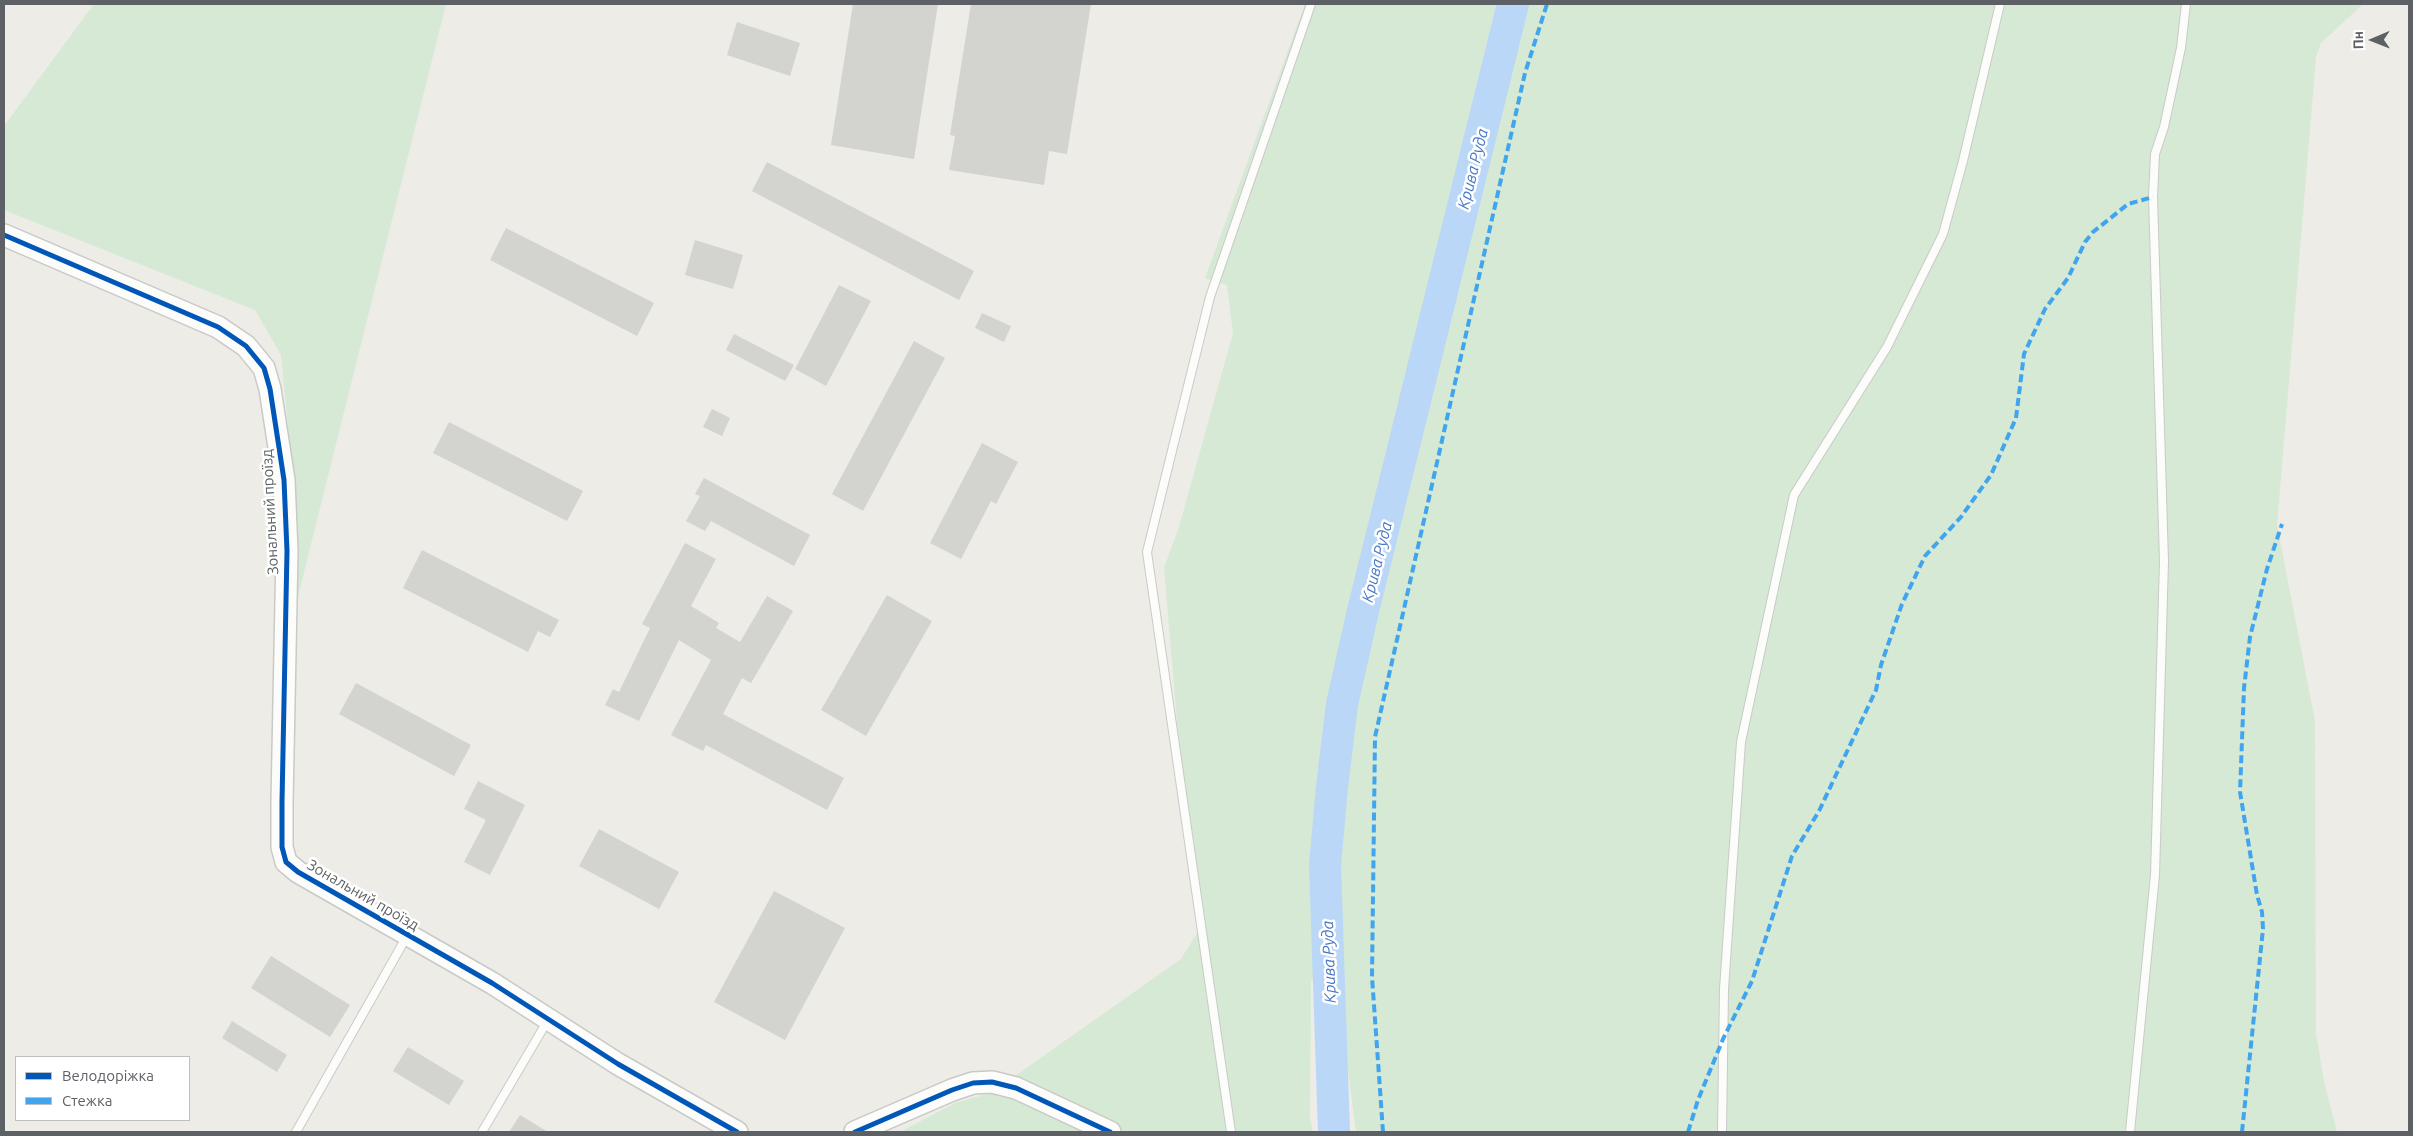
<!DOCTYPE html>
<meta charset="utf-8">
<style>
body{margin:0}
#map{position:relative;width:2413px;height:1136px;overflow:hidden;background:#edece7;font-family:Ubuntu,sans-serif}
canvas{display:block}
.frame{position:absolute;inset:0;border:5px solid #5d6065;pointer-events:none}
.legend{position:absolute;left:15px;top:1056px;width:175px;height:65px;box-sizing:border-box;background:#fff;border:1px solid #bebfc1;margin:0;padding:6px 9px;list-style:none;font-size:15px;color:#5d6065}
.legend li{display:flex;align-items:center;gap:10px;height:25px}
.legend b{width:25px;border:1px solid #bebfc1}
.north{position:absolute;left:2348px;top:15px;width:50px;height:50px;-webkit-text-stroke:4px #fff;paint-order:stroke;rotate:269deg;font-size:14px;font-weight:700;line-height:20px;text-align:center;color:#5d6065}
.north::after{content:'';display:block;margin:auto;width:18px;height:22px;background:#5d6065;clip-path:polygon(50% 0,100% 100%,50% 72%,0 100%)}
</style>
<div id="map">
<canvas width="2413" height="1136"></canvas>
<div class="frame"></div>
<ul class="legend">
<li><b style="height:6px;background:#0057b8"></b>Велодоріжка</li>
<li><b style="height:6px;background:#40a5ee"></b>Стежка</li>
</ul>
<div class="north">Пн</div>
</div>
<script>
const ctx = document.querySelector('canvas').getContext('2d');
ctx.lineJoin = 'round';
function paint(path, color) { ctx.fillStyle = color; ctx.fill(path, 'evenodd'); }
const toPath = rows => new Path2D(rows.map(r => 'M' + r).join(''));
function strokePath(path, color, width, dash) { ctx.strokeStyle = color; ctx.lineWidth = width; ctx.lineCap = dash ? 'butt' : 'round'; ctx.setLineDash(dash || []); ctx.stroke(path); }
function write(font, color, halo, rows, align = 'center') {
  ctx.font = font + ' Ubuntu,sans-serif'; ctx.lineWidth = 5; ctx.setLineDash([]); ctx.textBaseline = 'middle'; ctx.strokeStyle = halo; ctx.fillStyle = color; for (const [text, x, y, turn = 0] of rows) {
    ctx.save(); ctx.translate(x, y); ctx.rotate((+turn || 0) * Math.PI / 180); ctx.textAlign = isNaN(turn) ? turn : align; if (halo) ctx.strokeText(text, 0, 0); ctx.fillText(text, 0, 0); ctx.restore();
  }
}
paint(toPath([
 [94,4,446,4,296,604,293,477,281,355,255,310,4,210,4,126],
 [1305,4,2363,4,2321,43,2316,57,2277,525,2315,721,2316,1034,2324,1081,2337,1132,1356,1132,1345,1048,1344,958,1311,981,1310,1119,1313,1132,900,1132,955,1103,991,1093,1181,959,1205,920,1179,745,1164,568,1179,527,1233,333,1227,285,1205,278]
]), '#d5e9d5');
strokePath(toPath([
 [1334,1132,1325,865,1332,787,1342,704,1363,611,1513,4]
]), '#bbd7f7', 32);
paint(toPath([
 [853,4,938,4,914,159,831,145],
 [971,4,1091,4,1067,154,1049,151,1044,185,949,170,955,136,950,135],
 [737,22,800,43,790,76,727,55],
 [767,162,974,271,959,300,752,191],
 [506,228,654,303,637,336,490,260],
 [695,240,743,255,733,289,685,275],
 [839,285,871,301,826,386,795,369],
 [982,313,1011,326,1004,342,975,328],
 [734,334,794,365,785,381,726,350],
 [914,341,945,358,863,511,832,494],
 [712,409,730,418,722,436,703,427],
 [449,422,583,491,567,521,433,453],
 [982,443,1018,462,996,504,991,501,961,559,930,543],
 [704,478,810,535,794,566,711,521,705,531,686,521,700,496,695,494],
 [685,543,716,559,691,606,719,623,716,628,740,642,767,596,793,611,751,683,742,678,723,714,844,778,827,810,706,745,703,751,671,735,711,660,679,640,639,721,605,705,613,689,619,692,650,628,642,624],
 [422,550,559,620,550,637,538,631,528,652,403,588],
 [887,595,932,621,866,736,821,710],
 [356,683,471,745,454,776,339,714],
 [478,781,525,805,490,875,464,862,486,820,464,809],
 [599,829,679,872,659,909,579,866],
 [774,891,845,928,785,1040,714,1002],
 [271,956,350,1005,330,1037,251,988],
 [232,1021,287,1055,277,1072,222,1038],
 [408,1047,464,1081,449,1105,393,1071],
 [520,1115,548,1132,509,1132]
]), '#d3d3d0');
const lane = toPath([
 [296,1132,407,936],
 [482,1132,548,1020],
 [1231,1132,1147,552,1210,297,1311,4],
 [1722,1132,1724,989,1741,742,1794,495,1887,347,1943,234,1963,161,2000,4],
 [2130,1132,2155,875,2164,561,2153,197,2155,154,2164,127,2181,48,2186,4]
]);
const secondary = toPath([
 [4,235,218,327,246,346,264,368,270,389,284,480,287,551,282,802,282,847,286,862,298,872,492,983,618,1064,737,1132],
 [855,1132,952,1090,973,1083,992,1082,1016,1088,1110,1132]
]);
strokePath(lane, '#cacac9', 10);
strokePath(secondary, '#c9c9c7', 24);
strokePath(lane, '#fcfcfb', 8);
strokePath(secondary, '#fcfcfb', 21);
strokePath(toPath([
 [1383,1132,1372,977,1375,737,1525,73,1547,4],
 [1688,1132,1698,1100,1723,1039,1752,981,1792,856,1819,811,1876,690,1881,665,1902,604,1925,556,1961,517,1991,475,2016,418,2024,354,2045,309,2068,278,2085,242,2093,232,2128,204,2153,197],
 [2242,1132,2263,929,2262,912,2257,895,2240,792,2244,688,2250,637,2267,569,2282,524]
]), '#40a5ee', 4, [8, 4]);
strokePath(toPath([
 [4,235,218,327,246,346,264,368,270,389,284,480,287,551,282,802,282,847,286,862,298,872,492,983,618,1064,737,1132],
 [855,1132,952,1090,973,1083,992,1082,1016,1088,1110,1132]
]), '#0057b8', 5);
write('15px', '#5d6065', '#fff', [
 ["Зональний проїзд",270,512,-93],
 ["Зональний проїзд",363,895,30]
]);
write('italic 16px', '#4876c3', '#fff', [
 ["Крива Руда",1473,169,-76],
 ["Крива Руда",1377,562,-76],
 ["Крива Руда",1329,962,-92]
]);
</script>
